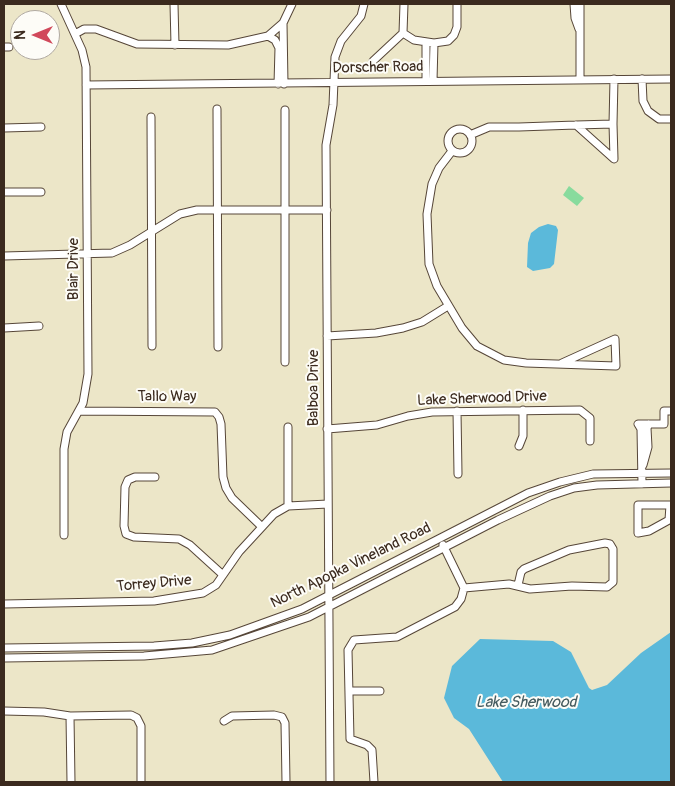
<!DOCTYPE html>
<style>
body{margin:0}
#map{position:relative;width:675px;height:786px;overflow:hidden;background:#ece6c8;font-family:Pangolin,sans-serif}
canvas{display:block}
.frame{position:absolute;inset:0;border:5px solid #3b2a1e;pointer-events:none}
.north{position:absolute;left:10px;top:10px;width:50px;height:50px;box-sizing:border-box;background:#fdfcf7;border:1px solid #afa8a0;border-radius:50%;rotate:270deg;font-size:14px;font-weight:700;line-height:20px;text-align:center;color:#3b2a1e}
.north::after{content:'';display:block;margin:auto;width:18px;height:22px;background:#d1495b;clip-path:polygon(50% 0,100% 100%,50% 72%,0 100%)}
</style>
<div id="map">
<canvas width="675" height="786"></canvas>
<div class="frame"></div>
<div class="north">N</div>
</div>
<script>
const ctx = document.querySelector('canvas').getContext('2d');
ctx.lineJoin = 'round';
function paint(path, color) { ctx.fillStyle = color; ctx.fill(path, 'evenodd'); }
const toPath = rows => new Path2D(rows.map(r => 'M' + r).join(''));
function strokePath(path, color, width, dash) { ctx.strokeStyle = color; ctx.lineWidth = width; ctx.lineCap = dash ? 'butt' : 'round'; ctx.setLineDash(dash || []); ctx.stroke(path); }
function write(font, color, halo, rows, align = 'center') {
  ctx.font = font + ' Pangolin,sans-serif'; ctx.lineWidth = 4; ctx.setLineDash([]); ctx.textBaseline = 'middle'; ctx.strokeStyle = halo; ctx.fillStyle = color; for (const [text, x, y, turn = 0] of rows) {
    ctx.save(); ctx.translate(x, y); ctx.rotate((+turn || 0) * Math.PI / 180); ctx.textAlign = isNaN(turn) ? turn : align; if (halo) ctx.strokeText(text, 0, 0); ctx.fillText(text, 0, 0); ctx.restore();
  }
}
paint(toPath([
 [569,186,584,198,577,206,563,195]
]), '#88db9d');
paint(toPath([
 [548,224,556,226,558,230,554,264,550,268,533,271,527,267,528,243,531,233,539,227],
 [671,632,671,782,503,782,469,729,454,718,444,698,452,666,480,639,553,641,571,652,589,688,592,690,607,685,641,653]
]), '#5bb9da');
const minor = toPath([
 [61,4,82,50,86,67,88,374,83,403,67,432,64,449,64,535],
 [174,4,175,45],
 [404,4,403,33,414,40,434,43,448,41,454,35,457,27,457,4],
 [574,4,575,18,579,29],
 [580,4,580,79],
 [283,23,284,84],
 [75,34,84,29,96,29,137,44,228,45,268,36,283,23,292,4],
 [268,36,275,40,279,48,278,84],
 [426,43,426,81],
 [4,47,9,47],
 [373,61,403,33],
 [642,79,643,101,648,111,659,119,671,119],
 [433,81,434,43],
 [86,85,671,79],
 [217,109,218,347],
 [285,110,285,362],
 [151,117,152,346],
 [613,124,614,79],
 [4,128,41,127],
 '448 141a12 12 0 1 1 24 0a12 12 0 1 1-24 0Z',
 [470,135,489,127,519,127,576,125,613,124,614,159,576,125],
 [452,151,439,168,432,184,427,214,429,264,437,286,462,328,477,346,504,360,526,363,616,366,615,339,562,363],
 [4,192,41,192],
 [4,256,112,253,130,245,180,214,197,210,327,210],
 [4,328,39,326],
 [327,336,376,333,403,328,422,322,448,306],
 [79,411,215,412,219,417,221,424,223,477,226,488,232,498,261,526],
 [457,411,458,474],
 [327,429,377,425,408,416,432,412,580,410,590,418,590,441],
 [519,446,523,436,523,410],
 [643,465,648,447,647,428,649,424],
 [155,477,135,477,128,480,125,487,124,526,126,534,134,537,179,539,190,545,223,575],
 [642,484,641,429,638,424,664,424,664,411,671,411],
 [670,505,669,520,649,531,638,533,638,505,671,505],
 [288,506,288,427],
 [464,588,509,584,530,589,572,586,607,587,613,582,613,549,610,544,605,543,569,550,524,569,521,572,518,585],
 [4,604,154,601,203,593,216,585,239,552,274,514,288,506,328,504],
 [4,648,154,646,192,643,230,635,302,609,528,493,560,482,593,474,671,473],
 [4,658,144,656,212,650,309,617,498,520,550,496,574,488,597,485,671,483],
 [349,691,380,691],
 [4,711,44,712,70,716,131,715,137,718,141,726,141,782],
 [70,716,71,782],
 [224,721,232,716,274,715,282,717,285,723,286,782],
 [330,782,326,145,333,105,335,57,341,41,361,16,364,4],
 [374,782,372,750,367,745,350,739,348,650,354,640,397,637,455,607,461,599,464,588,443,545]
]);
strokePath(minor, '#564638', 9);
strokePath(minor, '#fff', 7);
write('15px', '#3b2a1e', '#fdfcf7', [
 ["Dorscher Road",378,68,-1],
 ["Blair Drive",74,269,-90],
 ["Balboa Drive",314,388,-90],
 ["Tallo Way",167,397],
 ["Lake Sherwood Drive",482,399,-2],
 ["North Apopka Vineland Road",351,566,-26],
 ["Torrey Drive",154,584,-5]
]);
write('italic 16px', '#465c60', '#fdfcf7', [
 ["Lake Sherwood",526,703]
]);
</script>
